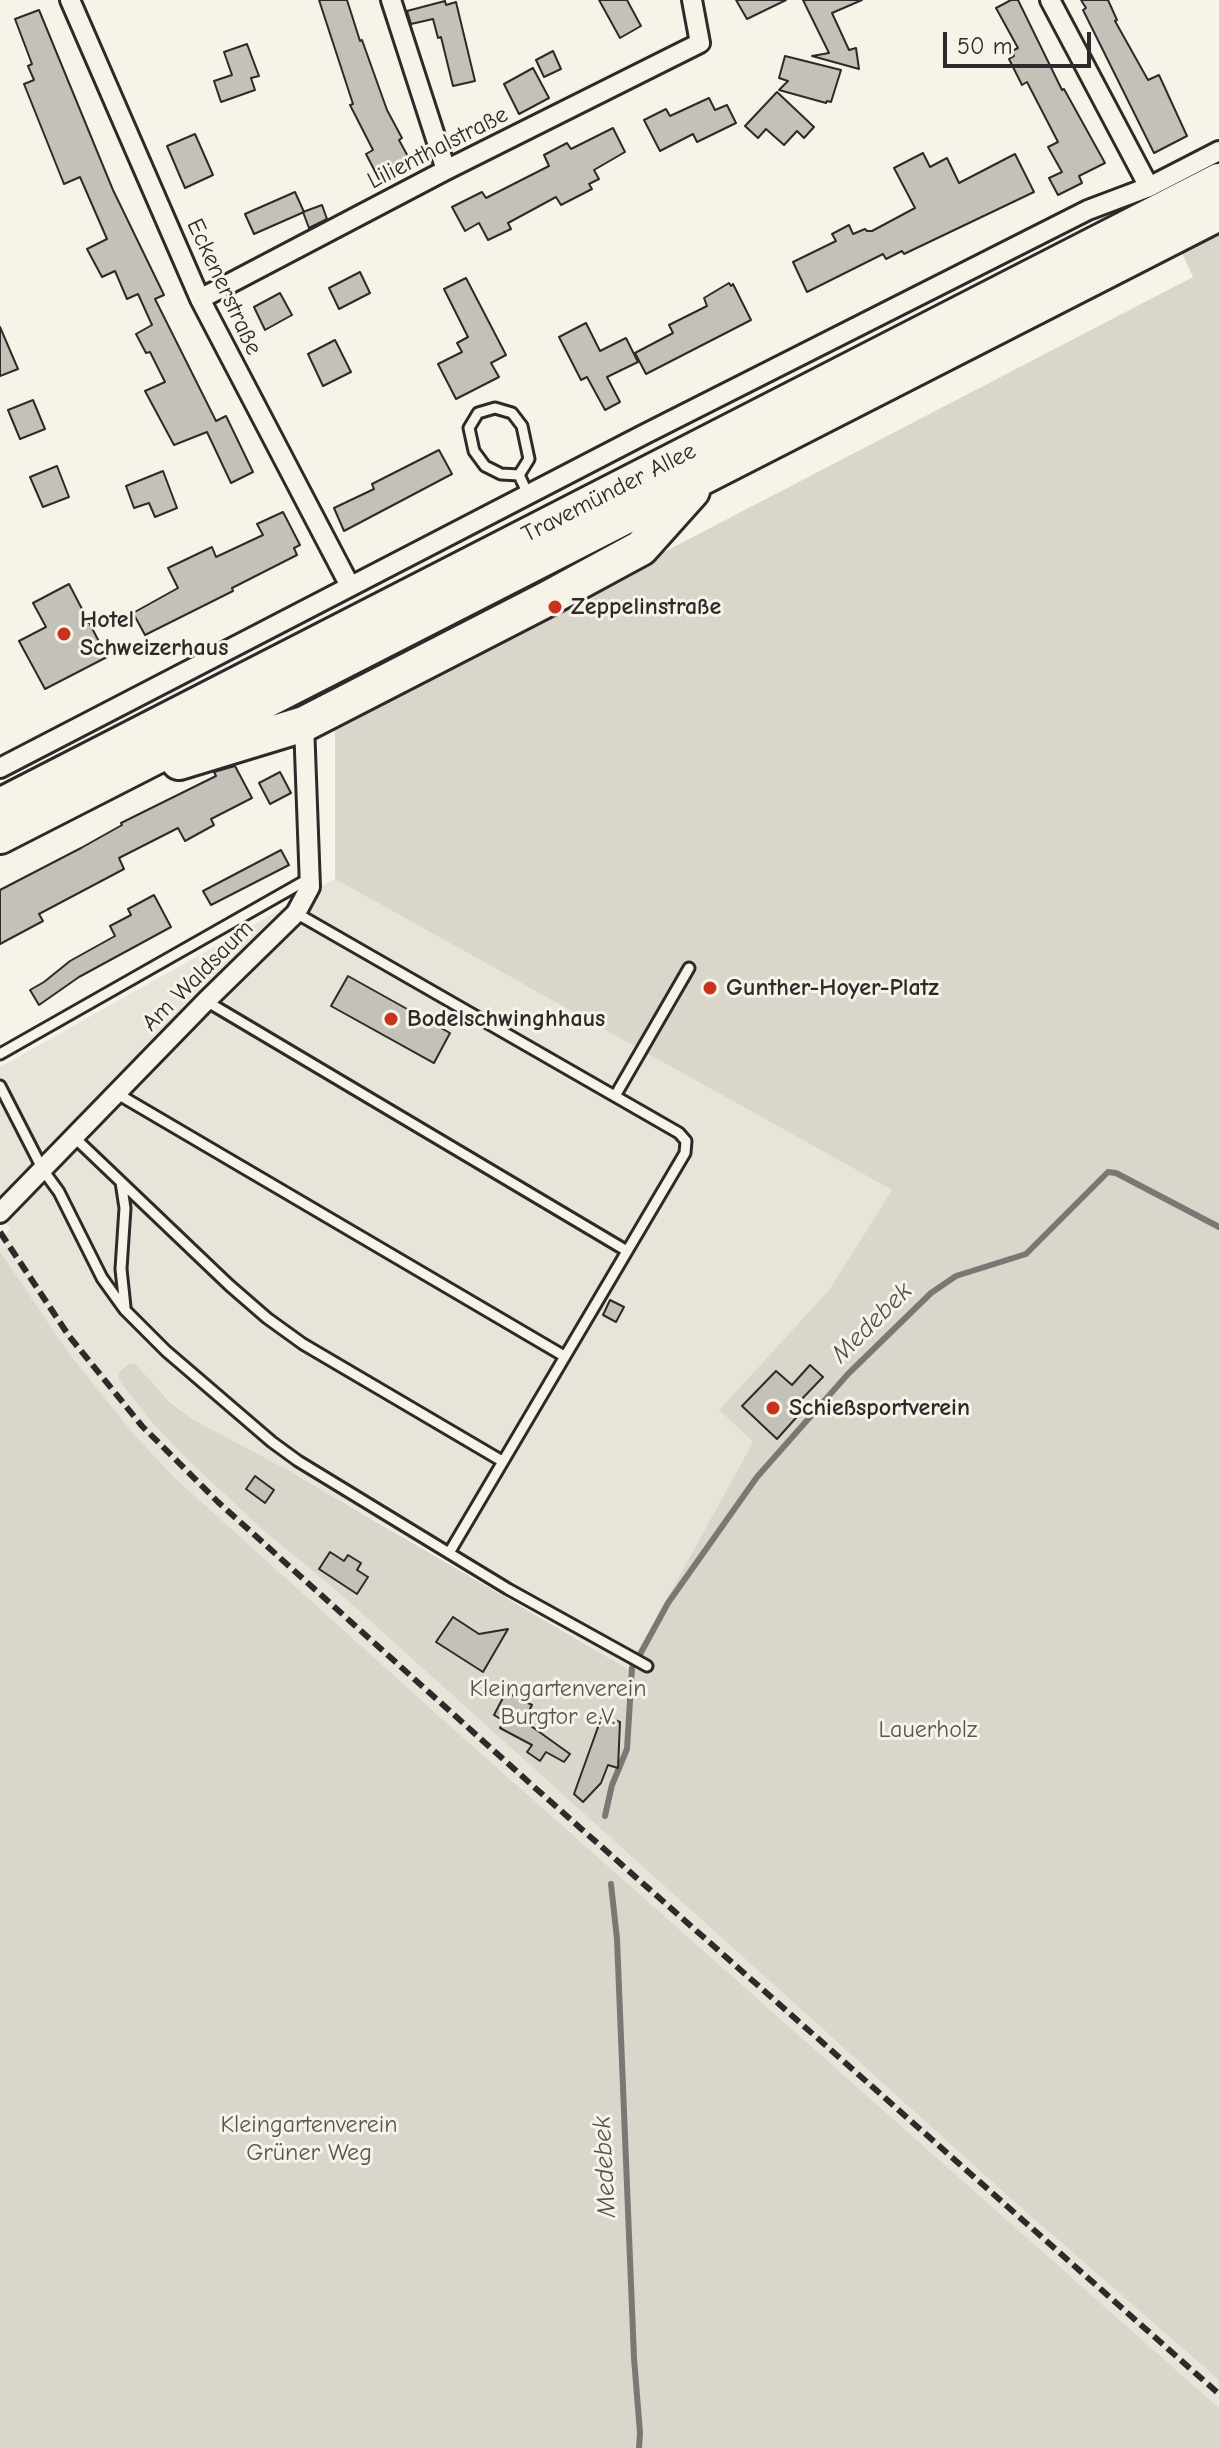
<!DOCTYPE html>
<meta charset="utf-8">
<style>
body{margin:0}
#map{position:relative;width:1219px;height:2448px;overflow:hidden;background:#f7f3e8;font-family:"Comic Neue",sans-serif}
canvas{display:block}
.scale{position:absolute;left:943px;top:32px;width:148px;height:36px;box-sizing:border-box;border:4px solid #2b2b2b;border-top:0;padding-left:10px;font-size:24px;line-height:28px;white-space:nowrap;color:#2b2b2b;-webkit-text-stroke:6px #f7f3e8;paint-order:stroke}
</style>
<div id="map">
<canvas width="1219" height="2448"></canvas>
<div class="scale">50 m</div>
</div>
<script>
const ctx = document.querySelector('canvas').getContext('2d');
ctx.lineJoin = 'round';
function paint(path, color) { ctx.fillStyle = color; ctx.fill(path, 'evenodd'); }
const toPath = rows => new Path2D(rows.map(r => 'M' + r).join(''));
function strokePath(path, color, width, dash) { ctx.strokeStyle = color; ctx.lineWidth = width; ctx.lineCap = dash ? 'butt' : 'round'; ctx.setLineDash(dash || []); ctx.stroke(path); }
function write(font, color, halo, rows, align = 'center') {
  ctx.font = font + ' "Comic Neue",sans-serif'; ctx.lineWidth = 6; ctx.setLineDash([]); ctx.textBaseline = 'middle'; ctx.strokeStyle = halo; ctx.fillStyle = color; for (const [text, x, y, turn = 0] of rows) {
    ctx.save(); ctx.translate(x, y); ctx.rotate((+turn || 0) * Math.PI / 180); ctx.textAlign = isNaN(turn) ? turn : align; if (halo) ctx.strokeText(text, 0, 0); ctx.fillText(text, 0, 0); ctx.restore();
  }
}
paint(toPath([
 [335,879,892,1190,829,1290,719,1410,753,1442,628,1669,489,1585,288,1470,192,1419,128,1364,119,1371,119,1380,190,1462,264,1531,338,1592,1019,2206,1219,2380,1219,2408,440,1717,175,1478,133,1433,68,1352,0,1251,0,1239,10,1229,0,1212,0,1067]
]), '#e8e4da');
paint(toPath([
 [1219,235,1219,2380,1019,2206,338,1592,264,1531,190,1462,150,1420,119,1380,119,1372,128,1364,135,1364,169,1401,192,1419,288,1470,628,1669,753,1442,719,1410,829,1290,892,1190,335,879,335,723,1193,277,1182,253],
 [0,1251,68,1352,133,1433,175,1478,440,1717,1219,2408,1219,2448,0,2448]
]), '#dad6cc');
strokePath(toPath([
 [638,1658,668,1603,757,1477,848,1374,931,1293,956,1276,1026,1254,1108,1172,1116,1173,1219,1227],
 [605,1816,612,1785,627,1749,632,1668],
 [611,1884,617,1939,634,2358,640,2433,639,2448]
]), '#7a7874', 6);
const building = toPath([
 [319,0,347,0,360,41,362,40,387,110,402,138,399,140,411,162,379,179,366,154,373,150,350,105,353,104,319,0],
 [599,0,627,0,641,26,620,38,599,0],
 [736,0,786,0,747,19,736,0],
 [803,0,862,0,832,13,849,50,856,48,859,69,812,56,829,53,803,0],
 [1011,0,1018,0,1062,90,1064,89,1105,163,1079,176,1082,183,1058,195,1049,178,1062,172,1048,147,1058,142,1027,82,1022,85,1009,59,1014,56,1012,51,1018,48,996,8,1011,0],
 [1081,0,1108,0,1117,20,1115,21,1148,80,1159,75,1187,136,1154,153,1083,10,1086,8,1081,0],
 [445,1,446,5,456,2,475,81,453,86,441,37,438,38,433,19,411,24,407,11,445,1],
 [39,10,113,190,164,295,155,299,216,421,226,416,253,472,231,483,207,432,174,445,145,391,165,382,150,352,146,353,136,334,152,325,138,294,127,299,115,271,102,277,87,249,107,239,80,177,64,184,24,84,34,80,28,66,32,64,15,19,39,10],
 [247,44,259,76,251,78,255,90,221,102,214,81,232,75,224,52,247,44],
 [553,51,561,69,544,77,536,60,553,51],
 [785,56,841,70,831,102,827,101,826,103,779,90,788,81,779,78,785,56],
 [533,68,549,98,519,114,504,84,533,68],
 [777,92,814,127,804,138,797,131,784,145,766,129,758,138,745,126,777,92],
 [709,98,715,110,727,105,736,123,697,142,693,134,660,151,644,120,666,109,670,116,709,98],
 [613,128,625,152,594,170,599,179,589,184,592,189,561,205,556,197,508,223,511,229,488,240,479,223,465,231,452,207,482,192,486,198,549,166,544,155,567,143,571,149,613,128],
 [195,134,213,175,185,188,167,146,195,134],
 [923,153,930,167,947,158,959,183,1015,154,1034,192,904,254,902,251,886,259,883,254,807,292,793,262,836,241,832,234,849,225,853,234,865,229,867,231,872,231,915,208,894,168,923,153],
 [295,192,304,212,254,234,245,214,295,192],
 [322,205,327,219,309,228,303,212,322,205],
 [360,272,370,293,339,309,329,288,360,272],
 [466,278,506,355,491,363,499,377,456,399,438,364,462,352,457,343,468,337,444,289,466,278],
 [729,283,731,286,733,284,751,320,646,374,635,353,673,333,669,325,707,306,704,298,729,283],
 [280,293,292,315,265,330,254,307,280,293],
 [586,323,600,351,626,338,638,362,607,377,620,402,605,410,587,377,581,380,559,337,586,323],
 [0,327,18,369,0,376,0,327],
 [335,340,351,372,323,386,308,354,335,340],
 [33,400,45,429,20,439,8,410,33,400],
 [439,450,452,474,344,531,334,508,374,489,372,484,439,450],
 [57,466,69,497,43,507,30,477,57,466],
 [163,471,177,508,155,517,149,503,134,508,126,486,163,471],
 [283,512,300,545,294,548,297,555,232,588,233,591,145,635,133,613,178,588,168,568,212,547,216,557,263,535,257,524,283,512],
 [69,584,107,657,45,689,19,641,46,627,33,603,69,584],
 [235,766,252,798,211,819,214,825,185,841,178,828,119,858,124,869,39,914,43,921,0,944,0,890,81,848,122,825,121,823,216,776,214,772,235,766],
 [280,772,291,793,270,804,259,783,280,772],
 [281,850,289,865,211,905,203,891,281,850],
 [154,895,171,927,79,977,39,1005,30,990,44,982,70,961,115,936,110,926,131,915,128,909,154,895],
 [348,976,450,1033,434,1063,331,1006,348,976],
 [610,1300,624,1307,616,1322,603,1315,610,1300],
 [810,1365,823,1377,797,1404,803,1410,777,1439,742,1406,776,1371,792,1385,810,1365],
 [255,1476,274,1490,265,1503,246,1489,255,1476],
 [330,1552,344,1561,348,1555,361,1563,357,1570,368,1577,357,1594,319,1569,330,1552],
 [453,1617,479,1634,508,1629,483,1672,436,1642,453,1617],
 [506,1692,532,1705,524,1721,570,1754,564,1762,546,1752,540,1761,527,1752,532,1745,500,1728,504,1721,494,1715,506,1692],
 [602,1716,620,1722,618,1768,608,1765,601,1783,583,1802,574,1794,602,1716]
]);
paint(building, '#c4c1b9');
strokePath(building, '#2b2b2b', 2);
const lane = toPath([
 [519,475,529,459,522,426,512,413,495,408,478,413,469,428,474,451,485,466,501,474,519,475,528,494],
 [296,913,679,1133,686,1141,685,1153,449,1553],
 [206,1001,627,1251],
 [0,1054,310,878],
 [0,1086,43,1170,59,1192,102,1278,125,1310,166,1351,272,1442,298,1461,508,1589,647,1666],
 [116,1093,564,1356],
 [615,1096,689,968],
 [75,1138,229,1285,267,1318,303,1344,502,1461],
 [121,1182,125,1208,121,1269,125,1307]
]);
const street = toPath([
 [70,0,200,299,350,586],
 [391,0,446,170],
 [1050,0,1149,187],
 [200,299,446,170,700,43,692,0],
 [0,768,643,435,1088,210,1149,187,1219,151],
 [0,1213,206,1001,296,913,310,887,304,724]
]);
const highway = toPath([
 [179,762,304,724,547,599,641,548,692,491],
 [0,806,1219,181],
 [0,836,1219,213]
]);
strokePath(lane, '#2b2b2b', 15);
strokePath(street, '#2b2b2b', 24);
strokePath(highway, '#2b2b2b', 40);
strokePath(lane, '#f7f3e8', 9);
strokePath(street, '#f7f3e8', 18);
strokePath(highway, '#f7f3e8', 34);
strokePath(toPath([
 [0,1232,69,1336,142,1426,218,1502,533,1786,1219,2394]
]), '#2b2b2b', 6, [12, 6]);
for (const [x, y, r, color] of [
 [555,607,8,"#c8321e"],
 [64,634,8,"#c8321e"],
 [710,988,8,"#c8321e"],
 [391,1019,8,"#c8321e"],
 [773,1408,8,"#c8321e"]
]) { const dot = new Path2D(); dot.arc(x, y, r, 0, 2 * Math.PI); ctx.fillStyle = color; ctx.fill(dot); strokePath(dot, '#f7f3e8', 3); }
write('24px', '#2b2b2b', '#f7f3e8', [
 ["Lilienthalstraße",438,148,-27],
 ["Eckenerstraße",224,287,65],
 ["Travemünder Allee",609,493,-27],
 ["Am Waldsaum",198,976,-45]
]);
write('bold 24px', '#2b2b2b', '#f7f3e8', [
 ["Zeppelinstraße",571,607],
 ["Hotel",80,620],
 ["Schweizerhaus",80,648],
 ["Gunther-Hoyer-Platz",726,988],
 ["Bodelschwinghhaus",407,1019],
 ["Schießsportverein",789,1408]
], 'left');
write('24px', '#575653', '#f7f3e8', [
 ["Kleingartenverein",558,1689],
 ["Burgtor e.V.",558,1717],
 ["Lauerholz",928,1730],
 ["Kleingartenverein",309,2125],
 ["Grüner Weg",309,2153]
]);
write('italic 26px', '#53524f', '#f7f3e8', [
 ["Medebek",872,1323,-45],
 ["Medebek",605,2167,-93]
]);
</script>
